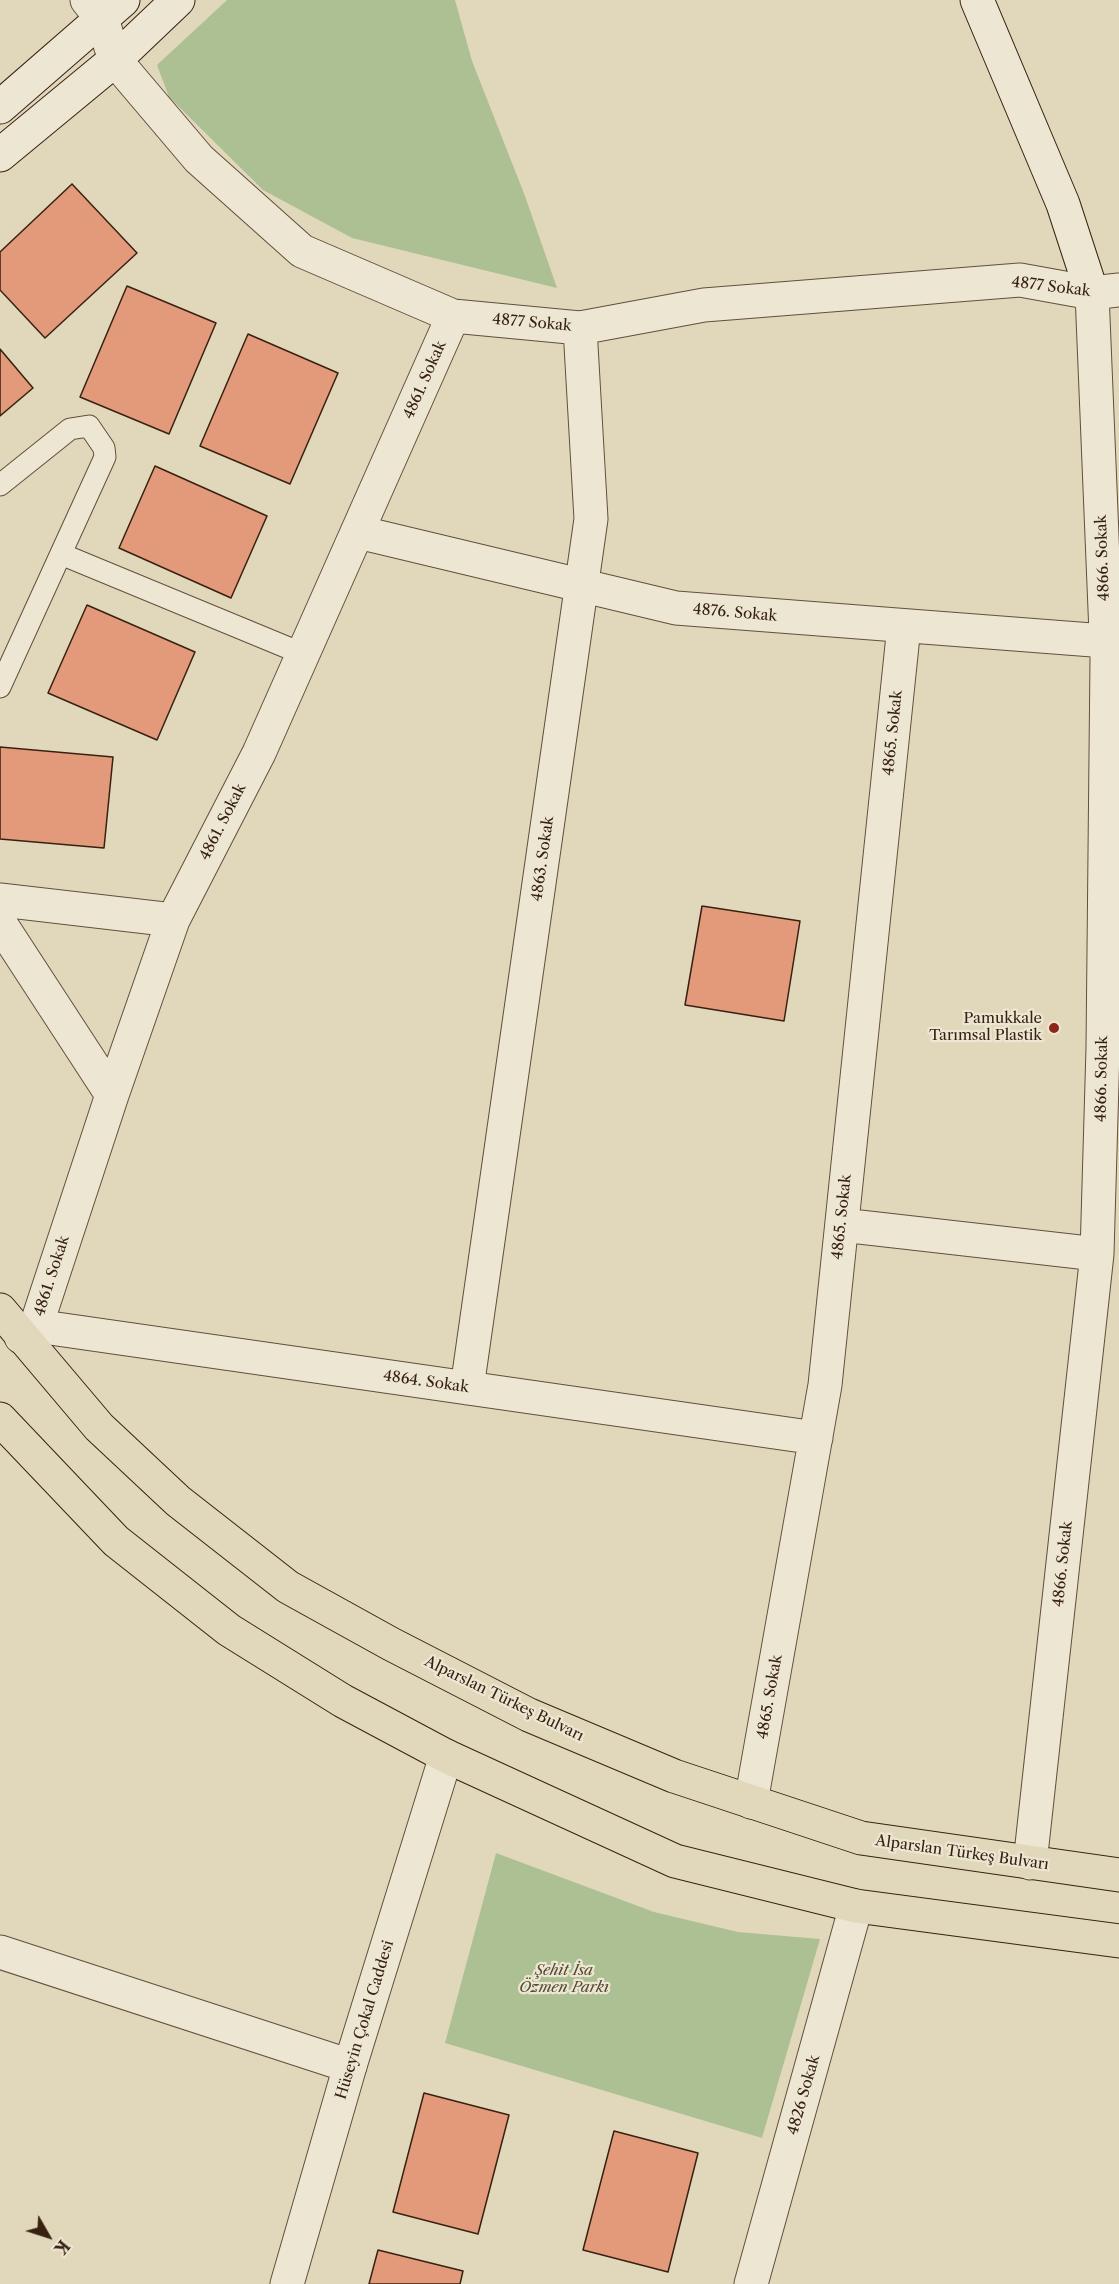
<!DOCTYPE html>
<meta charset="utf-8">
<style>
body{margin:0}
#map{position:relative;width:1119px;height:2284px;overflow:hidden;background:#e1d8bb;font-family:"Libre Caslon Text",serif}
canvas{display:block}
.north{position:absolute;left:18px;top:2206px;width:60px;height:60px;-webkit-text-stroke:4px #ece6d3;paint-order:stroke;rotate:129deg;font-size:16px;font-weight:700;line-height:24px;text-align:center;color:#382111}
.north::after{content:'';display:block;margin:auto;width:21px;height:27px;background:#382111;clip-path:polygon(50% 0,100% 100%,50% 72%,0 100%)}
</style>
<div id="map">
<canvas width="1119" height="2284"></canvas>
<div class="north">K</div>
</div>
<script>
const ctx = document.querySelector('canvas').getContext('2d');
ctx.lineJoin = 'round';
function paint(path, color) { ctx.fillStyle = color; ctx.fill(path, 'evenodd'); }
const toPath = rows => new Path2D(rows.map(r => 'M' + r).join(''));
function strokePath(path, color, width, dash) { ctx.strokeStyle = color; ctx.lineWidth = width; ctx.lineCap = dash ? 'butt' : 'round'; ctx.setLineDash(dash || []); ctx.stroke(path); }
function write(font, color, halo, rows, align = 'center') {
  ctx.font = font + ' "Libre Caslon Text",serif'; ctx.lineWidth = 4.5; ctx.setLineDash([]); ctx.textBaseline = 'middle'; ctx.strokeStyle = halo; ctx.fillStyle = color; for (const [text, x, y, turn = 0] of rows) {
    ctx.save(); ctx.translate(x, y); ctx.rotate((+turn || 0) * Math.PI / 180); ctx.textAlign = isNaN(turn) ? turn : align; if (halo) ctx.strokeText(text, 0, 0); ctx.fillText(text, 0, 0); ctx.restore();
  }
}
paint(toPath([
 [227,0,455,0,472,61,525,196,557,288,352,238,263,190,169,97,157,65],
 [496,1853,654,1912,738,1932,820,1939,762,2138,445,2043]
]), '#adc094');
const building = toPath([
 [72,184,137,253,45,338,0,290,0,252,72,184],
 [127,286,216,323,169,434,80,397,127,286],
 [248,334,338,373,290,484,200,446,248,334],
 [0,349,33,388,0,416,0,349],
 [155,466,267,516,231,598,119,548,155,466],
 [87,605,195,652,157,740,48,693,87,605],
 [0,747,113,757,104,848,0,839,0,747],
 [702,906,800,921,784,1021,685,1005,702,906],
 [424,2093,509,2115,478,2234,393,2212,424,2093],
 [614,2131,698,2153,668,2272,583,2250,614,2131],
 [378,2250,463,2271,460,2284,369,2284,378,2250]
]);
paint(building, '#e29a7a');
strokePath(building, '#382111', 1.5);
const service = toPath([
 [0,485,70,429,89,426,104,448,105,457,0,687],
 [61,554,303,654]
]);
const minor = toPath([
 [87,0,102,19,115,60,199,159,302,251,453,316,580,328,704,305,1020,280,1092,293,1119,290],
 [358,532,676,608,1119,642],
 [0,900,173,920],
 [0,923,112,1095],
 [842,1225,1097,1254],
 [36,1326,816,1438],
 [21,1337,36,1326,112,1095,173,920,259,753,453,316],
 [467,1388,591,519,580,328],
 [751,1802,825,1385,904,626],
 [1030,1863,1097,1254,1103,1048,1107,658,1092,293],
 [0,1952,350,2066],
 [751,2284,856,1906]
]);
const tertiary = toPath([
 [287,2284,350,2066,446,1756]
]);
const secondary = toPath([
 [977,0,1063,204,1092,293],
 [0,107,123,0],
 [0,155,115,60,178,0]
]);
const primary = toPath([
 [0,1310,99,1427,178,1501,288,1587,391,1644,529,1715,674,1776,861,1838,1119,1875],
 [0,1419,116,1541,229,1630,343,1701,446,1756,675,1861,856,1906,1119,1941]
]);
strokePath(service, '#624f3c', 23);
strokePath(minor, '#624f3c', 35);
strokePath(tertiary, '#624f3c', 35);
strokePath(secondary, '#382111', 35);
strokePath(primary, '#382111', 35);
strokePath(service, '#ece6d3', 21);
strokePath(minor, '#ece6d3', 33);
strokePath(tertiary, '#ece6d3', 33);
strokePath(secondary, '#ece6d3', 33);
strokePath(primary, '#e1d8bb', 33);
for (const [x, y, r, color] of [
 [1054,1028,6,"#8f2418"]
]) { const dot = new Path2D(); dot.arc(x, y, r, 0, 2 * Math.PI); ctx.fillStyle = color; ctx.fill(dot); strokePath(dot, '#ece6d3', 2); }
write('15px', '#382111', '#ece6d3', [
 ["4877 Sokak",1051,287,7],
 ["4877 Sokak",532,323,5],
 ["4861. Sokak",425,380,-66],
 ["4866. Sokak",1103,558,-92],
 ["4876. Sokak",735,613,5],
 ["4865. Sokak",893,733,-84],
 ["4861. Sokak",223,822,-63],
 ["4863. Sokak",543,859,-82],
 ["4866. Sokak",1102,1079,-89],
 ["4865. Sokak",842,1217,-84],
 ["4861. Sokak",52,1276,-72],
 ["4864. Sokak",426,1382,8],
 ["4866. Sokak",1063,1564,-84],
 ["4865. Sokak",770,1697,-80],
 ["Alparslan Türkeş Bulvarı",504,1699,26],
 ["Alparslan Türkeş Bulvarı",962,1853,8],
 ["Hüseyin Çokal Caddesi",365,2020,-73],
 ["4826 Sokak",804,2095,-74]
]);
write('15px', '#382111', '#ece6d3', [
 ["Pamukkale",1042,1019],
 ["Tarımsal Plastik",1042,1036]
], 'right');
write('italic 15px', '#554932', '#ece6d3', [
 ["Şehit İsa",564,1971],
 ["Özmen Parkı",564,1988]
]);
</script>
